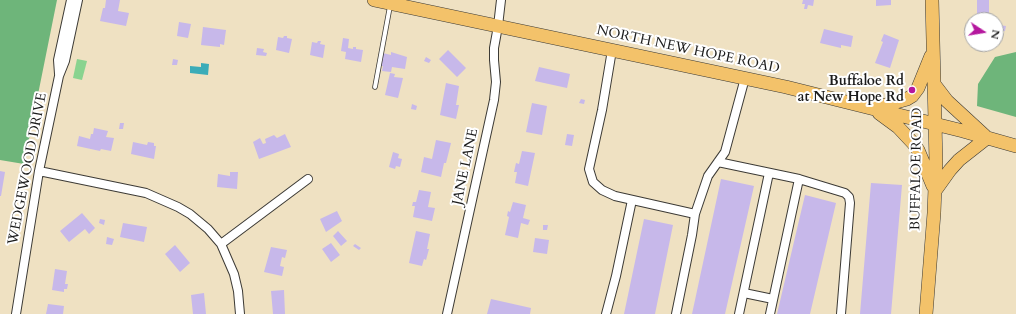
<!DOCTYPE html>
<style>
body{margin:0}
#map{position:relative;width:1016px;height:314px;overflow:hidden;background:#efe1c2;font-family:Cardo,serif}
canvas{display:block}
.north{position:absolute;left:964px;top:12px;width:40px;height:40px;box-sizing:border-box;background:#fff;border:1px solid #a4a4a4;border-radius:50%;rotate:102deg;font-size:11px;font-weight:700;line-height:16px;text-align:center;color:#1c1c1c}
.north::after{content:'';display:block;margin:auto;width:14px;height:18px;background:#b5179e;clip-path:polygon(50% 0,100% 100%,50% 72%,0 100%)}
</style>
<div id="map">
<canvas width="1016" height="314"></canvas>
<div class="north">N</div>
</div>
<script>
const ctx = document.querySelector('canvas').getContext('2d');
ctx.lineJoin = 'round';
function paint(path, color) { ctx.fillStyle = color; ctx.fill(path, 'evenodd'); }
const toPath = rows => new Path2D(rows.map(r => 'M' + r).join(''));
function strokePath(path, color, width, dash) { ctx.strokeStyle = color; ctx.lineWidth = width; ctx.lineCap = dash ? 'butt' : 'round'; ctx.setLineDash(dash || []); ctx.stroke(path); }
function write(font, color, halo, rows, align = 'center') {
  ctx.font = font + ' Cardo,serif'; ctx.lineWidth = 4; ctx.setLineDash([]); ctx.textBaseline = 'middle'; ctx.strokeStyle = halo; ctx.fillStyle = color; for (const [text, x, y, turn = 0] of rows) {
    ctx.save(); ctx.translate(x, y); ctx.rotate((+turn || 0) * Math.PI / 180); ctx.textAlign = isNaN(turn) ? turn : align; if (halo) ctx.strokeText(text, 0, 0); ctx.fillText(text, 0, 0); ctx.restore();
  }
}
paint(toPath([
 [77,59,87,61,82,80,73,78]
]), '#89d38f');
paint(toPath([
 [0,0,57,0,24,164,0,160],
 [1016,52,1016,117,977,106,978,84,995,57]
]), '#6eb57a');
paint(toPath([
 [201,63,209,64,208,75,190,73,190,66,201,67]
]), '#3bacb8');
paint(toPath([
 [106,0,120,0,118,11,129,13,126,26,100,21,103,8,105,8],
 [803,0,814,0,813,6,808,5,807,9,804,9,805,4,802,4],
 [876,0,891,0,891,5,876,6],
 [977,0,989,0,989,20,977,20],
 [179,22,191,24,188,38,177,36],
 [999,25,1006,26,1005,31,998,30],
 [203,27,226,30,224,45,220,44,220,47,201,45],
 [824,29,853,36,851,47,841,45,841,48,820,43],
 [884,34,899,40,890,68,875,63,883,42,881,41],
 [284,36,287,36,287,38,292,39,289,53,276,50,278,37,283,38],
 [343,38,349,39,348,48,353,49,353,47,356,47,356,49,363,50,361,62,345,59,346,52,341,51],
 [318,41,321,41,320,44,325,45,323,58,310,55,312,42,317,43],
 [257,48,264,49,263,52,267,53,266,56,256,55],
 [448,50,466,68,457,77,439,59],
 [391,52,407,57,405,69,392,67,391,72,382,71,383,66,380,66,383,53,391,55],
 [426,57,431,60,429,63,424,61],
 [173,59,178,60,177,65,172,65],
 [539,67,570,74,567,88,535,81],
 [390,73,395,74,394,77,403,78,398,98,385,95],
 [446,83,459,86,456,105,459,105,456,119,440,115],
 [581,99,585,100,584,104,579,103],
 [532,103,547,106,542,135,526,132],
 [412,104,417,106,416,110,411,109],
 [120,123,124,123,123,129,119,129],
 [94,128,108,131,106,137,114,138,111,151,101,149,100,151,77,146,79,136,90,139,91,134,93,134],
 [285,134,291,147,259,159,253,142,260,138,263,144,266,143,265,139,274,135,277,138],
 [567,134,574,135,572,146,565,145],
 [436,140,451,143,446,163,444,163,441,177,421,172,424,157,432,159],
 [133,142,147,145,148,142,154,143,154,146,156,146,154,159,131,154],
 [522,151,535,153,528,186,515,183,517,172,514,172,516,163,519,164],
 [393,152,399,154,398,158,402,159,400,167,396,166,395,169,389,167],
 [0,171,5,172,1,196,0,196],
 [230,172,238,172,237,189,217,187,218,174,230,176],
 [721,179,754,186,725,314,692,314],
 [871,183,902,185,891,314,860,314],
 [419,190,431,192,428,207,435,208,432,221,413,217,415,206,412,206,413,202,416,202],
 [805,195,836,203,810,314,777,314],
 [513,202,526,205,523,218,530,220,528,225,521,223,518,238,505,235,509,217,507,216,508,211,510,212],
 [337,211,342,221,326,232,320,219],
 [82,213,95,228,89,234,85,229,69,242,60,231],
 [100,219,105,220,104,225,99,223],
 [644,219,673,225,655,314,624,314],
 [123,223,147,227,144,242,120,237],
 [543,225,548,225,547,230,543,230],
 [338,231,347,241,341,246,333,236],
 [416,231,430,234,427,249,429,249,426,260,424,259,422,266,409,263],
 [107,237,114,239,112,245,106,244],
 [535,238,549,240,547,254,533,252],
 [331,243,340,255,331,262,322,249],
 [355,244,361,248,359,250,353,246],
 [175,245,190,263,180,272,165,254],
 [271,247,287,250,285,258,282,257,280,266,284,267,282,276,264,272],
 [55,269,67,271,65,284,68,284,67,289,64,289,64,292,52,290],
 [284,290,285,314,273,314,271,291],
 [204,293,206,314,193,314,191,295],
 [491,299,531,308,530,314,487,314],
 [48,304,64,306,63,314,46,314]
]), '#c7b8ea');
const lane = toPath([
 [375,87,390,6]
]);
const street = toPath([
 [612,50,602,110,589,169,593,182,602,190,615,196,695,214],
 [59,74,58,60,71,0],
 [718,162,799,179,845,193,849,197,850,203,841,314],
 [39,171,146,193,178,207,190,214,208,229,221,244,234,274,238,291,240,314],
 [221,244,308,179],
 [744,293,773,299],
 [16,314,39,171,59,76,65,61,78,0],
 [447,314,494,100,496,82,494,60,494,48,498,26,501,0],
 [606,314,616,276,632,200],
 [676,314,692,235,695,214,708,176,725,152,745,78],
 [739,314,769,173],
 [770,314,799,179]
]);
const primary = toPath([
 [374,0,786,87,963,131,1016,146],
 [934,84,947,101,985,136],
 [875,108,907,99,912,96,918,88,931,56],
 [879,113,898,127,913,143,918,150,933,186],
 [935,191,950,170,959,160,987,138],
 [926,314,934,213,936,162,932,0]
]);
strokePath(lane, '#3c3a35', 5.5);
strokePath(street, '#3c3a35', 10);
strokePath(primary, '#3c3a35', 14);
strokePath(lane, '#fff', 4);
strokePath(street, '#fff', 8);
strokePath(primary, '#f3c26a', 13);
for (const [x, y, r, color] of [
 [912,90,4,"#b5179e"]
]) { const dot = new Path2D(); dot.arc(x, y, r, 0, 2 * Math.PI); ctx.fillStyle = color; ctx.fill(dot); strokePath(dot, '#fff', 1.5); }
write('14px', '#1c1c1c', '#fff', [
 ["NORTH NEW HOPE ROAD",688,50,12],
 ["JANE LANE",466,167,-78],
 ["WEDGEWOOD DRIVE",28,169,-79],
 ["BUFFALOE ROAD",917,169,-89]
]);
write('bold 14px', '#1c1c1c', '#fff', [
 ["Buffaloe Rd",904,82],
 ["at New Hope Rd",904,98]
], 'right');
</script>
